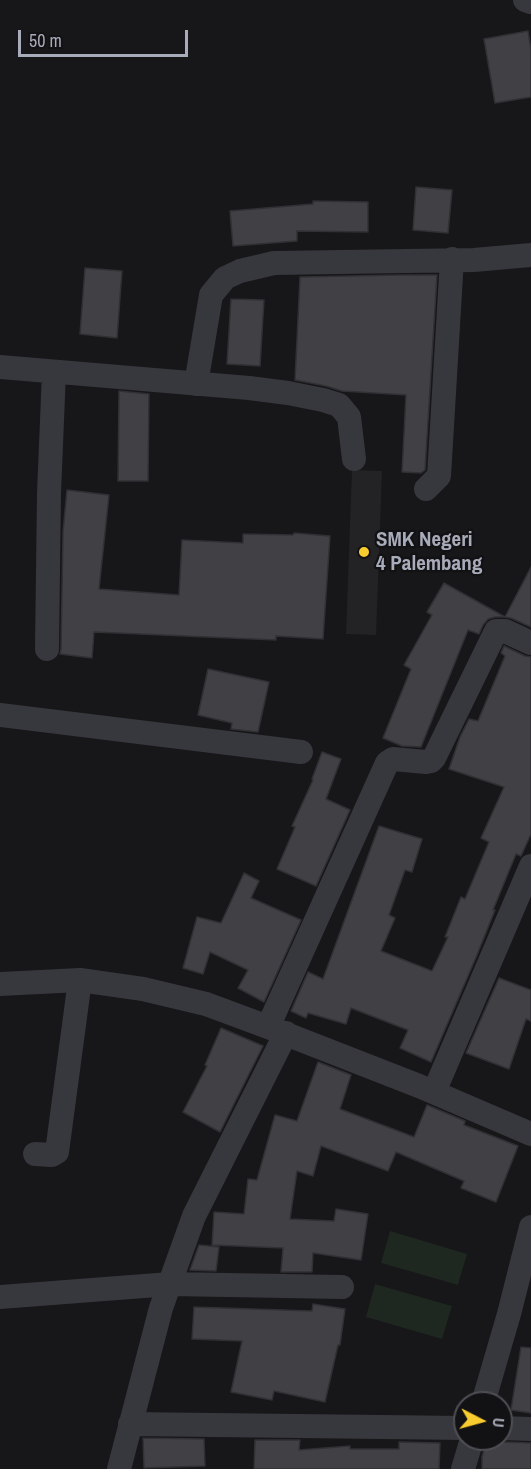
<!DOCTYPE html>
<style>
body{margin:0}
#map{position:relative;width:531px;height:1469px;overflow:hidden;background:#171618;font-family:"Archivo Narrow",sans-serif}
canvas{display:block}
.north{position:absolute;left:453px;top:1391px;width:60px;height:60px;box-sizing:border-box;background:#121113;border:2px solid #4e4f55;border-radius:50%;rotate:96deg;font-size:16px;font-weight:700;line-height:24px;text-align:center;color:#a8abb9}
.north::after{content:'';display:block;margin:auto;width:21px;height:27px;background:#f8cc2f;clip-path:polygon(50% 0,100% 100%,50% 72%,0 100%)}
.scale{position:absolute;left:18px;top:30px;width:170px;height:27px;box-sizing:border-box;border:3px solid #a8abb9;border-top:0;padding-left:8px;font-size:18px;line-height:21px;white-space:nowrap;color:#a8abb9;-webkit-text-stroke:4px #121113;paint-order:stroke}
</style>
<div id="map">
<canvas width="531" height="1469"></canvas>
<div class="north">U</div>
<div class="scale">50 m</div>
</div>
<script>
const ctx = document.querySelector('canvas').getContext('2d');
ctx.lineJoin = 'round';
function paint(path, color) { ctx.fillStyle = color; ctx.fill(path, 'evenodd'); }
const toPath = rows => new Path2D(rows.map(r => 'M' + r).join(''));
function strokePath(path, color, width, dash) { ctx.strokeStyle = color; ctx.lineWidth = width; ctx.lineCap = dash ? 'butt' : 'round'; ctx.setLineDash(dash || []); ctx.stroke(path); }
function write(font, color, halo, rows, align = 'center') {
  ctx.font = font + ' "Archivo Narrow",sans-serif'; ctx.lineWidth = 4.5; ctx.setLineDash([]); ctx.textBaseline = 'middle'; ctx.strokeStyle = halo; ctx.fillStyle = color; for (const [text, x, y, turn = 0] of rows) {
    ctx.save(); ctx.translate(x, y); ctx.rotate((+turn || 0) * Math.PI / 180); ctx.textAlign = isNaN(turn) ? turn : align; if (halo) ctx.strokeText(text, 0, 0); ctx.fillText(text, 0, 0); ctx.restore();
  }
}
paint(toPath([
 [352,470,382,471,376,635,346,634]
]), '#232225');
paint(toPath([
 [390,1231,467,1254,458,1285,381,1263],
 [375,1284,452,1306,442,1339,366,1317]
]), '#1e2720');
const building = toPath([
 [528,31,531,50,531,97,495,103,484,39,528,31],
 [416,187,452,190,448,233,413,230,416,187],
 [313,201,368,202,368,232,297,231,297,241,233,246,230,211,313,204,313,201],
 [85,268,122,271,117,338,80,334,85,268],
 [400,275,437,275,425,470,421,473,402,472,406,395,342,391,326,386,295,380,300,277,400,275],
 [231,299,264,300,260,366,227,364,231,299],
 [119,391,149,394,148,481,118,481,119,391],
 [67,490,109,495,99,589,179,595,182,540,243,543,243,534,293,535,294,533,330,536,323,639,276,636,276,640,94,632,92,658,60,654,61,649,63,532,67,490],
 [531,567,531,627,511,618,505,617,531,567],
 [444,583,505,617,495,617,488,619,483,625,479,634,468,630,421,747,402,746,383,738,411,669,404,665,432,615,427,612,444,583],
 [504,646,525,656,531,657,531,834,521,856,516,854,493,910,495,910,477,955,431,1062,400,1048,408,1030,351,1008,346,1024,308,1013,306,1018,291,1011,308,972,323,979,379,826,422,839,412,872,405,870,389,915,395,918,381,951,432,971,448,937,445,937,461,897,465,899,489,842,481,838,504,787,449,769,460,737,469,719,478,721,505,656,501,653,504,646],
 [208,669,269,682,258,732,231,729,232,723,198,715,208,669],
 [322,752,341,759,326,799,350,810,316,886,277,869,295,827,292,826,313,780,312,779,322,752],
 [244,873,259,881,251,898,301,920,264,1002,238,988,248,970,210,952,203,974,183,968,197,917,221,923,244,873],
 [499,978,531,990,531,1021,526,1019,509,1069,466,1053,499,978],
 [221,1028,263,1046,220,1132,183,1112,207,1066,205,1065,221,1028],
 [318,1062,351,1075,340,1109,414,1137,427,1105,465,1121,464,1125,518,1146,496,1202,461,1188,464,1181,396,1152,388,1171,321,1146,313,1176,297,1171,290,1219,334,1221,336,1209,368,1214,361,1260,313,1253,312,1272,281,1272,283,1248,212,1245,214,1212,244,1214,248,1179,257,1180,275,1115,297,1121,318,1062],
 [199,1245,219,1247,216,1271,190,1270,199,1245],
 [313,1304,345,1309,340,1345,338,1345,325,1402,274,1391,272,1400,231,1392,242,1341,192,1339,194,1307,312,1311,313,1304],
 [521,1347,531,1348,531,1413,511,1410,521,1347],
 [143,1438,204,1439,205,1466,144,1468,143,1438],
 [255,1440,300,1440,299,1450,350,1446,350,1449,399,1449,399,1442,440,1443,439,1469,254,1469,255,1440],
 [506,1442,531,1443,531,1469,482,1469,482,1457,486,1443,506,1442]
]);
paint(building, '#414045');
strokePath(building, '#313035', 1.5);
strokePath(toPath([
 [525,0,531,2],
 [0,367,249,388,288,393,323,400,339,405,349,417,354,459],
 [196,384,211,295,225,278,240,271,274,263,474,260,531,255],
 [426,489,439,476,452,259],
 [47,649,49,493,54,372],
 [0,715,301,752],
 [0,984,80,980,143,989,206,1004,268,1027,419,1086,531,1134],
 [268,1027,387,763,393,759,426,762,431,761,434,758,496,631,505,631,531,643],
 [434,1092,531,866],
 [35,1154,52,1155,57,1152,80,980],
 [0,1297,170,1284,342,1287],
 [483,1403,509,1314,531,1227],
 [130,1424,465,1428],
 [501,1428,531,1429],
 [119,1469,161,1308,194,1216,286,1033],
 [463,1469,472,1439]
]), '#37373e', 24);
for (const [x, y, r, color] of [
 [364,552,6,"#f8cc2f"]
]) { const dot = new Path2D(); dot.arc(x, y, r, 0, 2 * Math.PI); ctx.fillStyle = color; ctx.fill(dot); strokePath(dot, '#121113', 2); }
write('bold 21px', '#a8abb9', '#121113', [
 ["SMK Negeri",376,540],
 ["4 Palembang",376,564]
], 'left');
</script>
